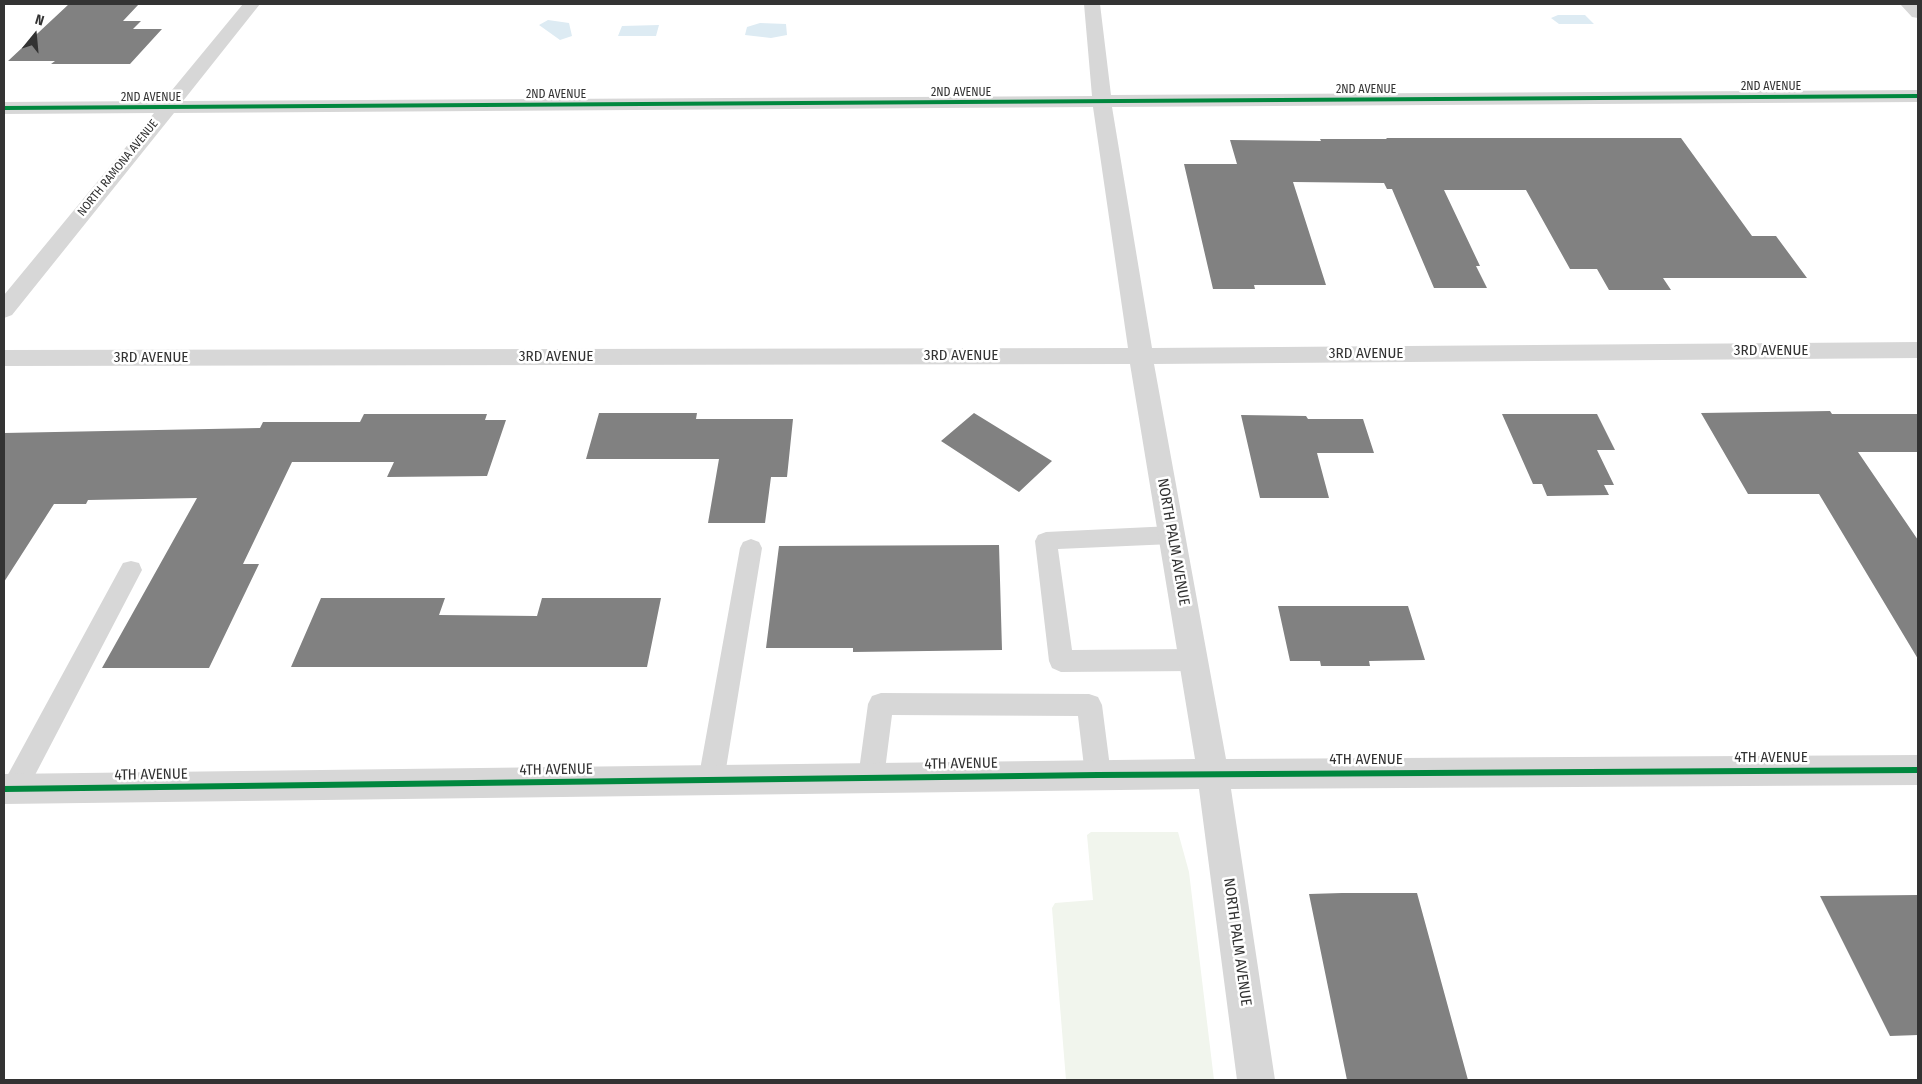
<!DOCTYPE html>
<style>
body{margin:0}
#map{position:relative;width:1922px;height:1084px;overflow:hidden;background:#fff;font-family:"Fira Sans Condensed",sans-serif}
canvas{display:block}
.frame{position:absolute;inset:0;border:5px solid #333;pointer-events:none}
.north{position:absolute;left:10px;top:10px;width:50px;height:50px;-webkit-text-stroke:4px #fff;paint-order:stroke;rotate:17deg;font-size:14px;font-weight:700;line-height:20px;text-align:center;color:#333}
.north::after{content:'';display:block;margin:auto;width:18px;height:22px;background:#333;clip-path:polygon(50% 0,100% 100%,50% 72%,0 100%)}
</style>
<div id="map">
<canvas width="1922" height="1084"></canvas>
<div class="frame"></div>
<div class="north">N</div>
</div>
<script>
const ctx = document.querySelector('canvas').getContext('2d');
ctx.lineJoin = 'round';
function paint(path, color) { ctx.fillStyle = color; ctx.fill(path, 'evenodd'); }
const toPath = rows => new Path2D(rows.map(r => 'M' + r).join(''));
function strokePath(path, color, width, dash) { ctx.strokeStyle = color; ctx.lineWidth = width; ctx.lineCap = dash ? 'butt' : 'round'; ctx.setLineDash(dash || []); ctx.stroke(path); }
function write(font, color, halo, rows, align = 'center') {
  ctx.font = font + ' "Fira Sans Condensed",sans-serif'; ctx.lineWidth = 5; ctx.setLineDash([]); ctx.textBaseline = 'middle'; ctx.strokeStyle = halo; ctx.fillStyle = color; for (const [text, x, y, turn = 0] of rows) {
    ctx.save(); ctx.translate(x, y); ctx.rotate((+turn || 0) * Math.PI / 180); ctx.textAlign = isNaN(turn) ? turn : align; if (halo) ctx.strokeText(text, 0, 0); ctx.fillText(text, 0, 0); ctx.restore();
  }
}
paint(toPath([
 [1091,832,1178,832,1189,872,1214,1080,1066,1080,1052,908,1055,903,1093,900,1087,835]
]), '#f1f5ed');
paint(toPath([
 [1558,15,1585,15,1594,24,1559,24,1551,18],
 [548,20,569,23,572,36,560,40,539,25],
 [760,23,786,24,787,35,771,38,745,35,747,27],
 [659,25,656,36,618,36,622,26]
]), '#ddebf3');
paint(toPath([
 [69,4,139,4,123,21,141,21,133,29,162,29,130,64,51,64,55,61,8,61],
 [1386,138,1681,138,1752,236,1776,236,1807,278,1663,278,1671,290,1609,290,1597,269,1570,269,1526,190,1444,190,1480,266,1476,266,1487,288,1434,288,1392,189,1387,189,1384,183,1293,182,1326,285,1254,285,1255,289,1213,289,1184,164,1237,164,1230,140,1321,141,1320,139,1387,139],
 [1830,411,1832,414,1918,414,1918,452,1858,452,1918,540,1918,659,1819,494,1748,494,1701,413],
 [599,413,697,413,696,419,793,419,787,477,771,477,765,523,708,523,719,459,586,459],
 [974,413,1052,461,1019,492,941,441],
 [364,414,487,414,485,420,506,420,487,476,387,477,394,462,292,462,243,564,259,564,209,668,102,668,197,498,88,500,86,504,54,504,4,582,4,433,260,428,263,422,360,422],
 [1502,414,1597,414,1615,450,1597,450,1614,485,1604,485,1609,495,1547,496,1542,484,1533,484],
 [1241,415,1306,416,1308,419,1363,419,1374,453,1317,453,1329,498,1260,498],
 [999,545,1002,650,853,652,853,648,766,648,779,546],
 [321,598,445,598,439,615,537,616,542,598,661,598,647,667,291,667],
 [1278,606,1408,606,1425,660,1369,661,1370,666,1321,666,1320,661,1290,661],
 [1342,893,1417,893,1468,1080,1347,1080,1309,894],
 [1918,895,1918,1035,1890,1036,1820,896]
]), '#818181');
paint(toPath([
 [1172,526,1180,529,1183,535,1180,541,1172,544,1058,549,1072,650,1193,649,1202,653,1205,660,1202,667,1193,671,1061,672,1052,668,1049,661,1035,541,1038,535,1046,532,1172,526],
 [751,539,759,542,762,548,724,781,720,790,711,793,702,790,698,781,740,548,743,542,751,539],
 [131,561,139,563,142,570,23,798,14,801,5,798,5,780,123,563,131,561],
 [881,693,1089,694,1098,697,1102,705,1111,775,1107,784,1098,787,1089,784,1085,775,1078,716,892,715,884,778,880,787,871,790,862,787,858,778,868,704,872,696,881,693]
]), '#d7d7d7');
paint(toPath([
 [243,4,260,4,183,101,1092,96,1084,4,1100,4,1111,95,1918,90,1918,102,1112,107,1152,348,1918,342,1918,358,1154,364,1226,759,1918,755,1918,785,1231,789,1275,1080,1237,1080,1199,789,4,804,4,774,1195,759,1130,364,4,366,4,350,1128,348,1093,107,174,113,12,315,4,318,4,295,154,113,4,114,4,102,163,101,243,4],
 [1900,4,1918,4,1918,18,1912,17,1900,4]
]), '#d7d7d7');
strokePath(toPath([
 [4,108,1918,96]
]), '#00873e', 4);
strokePath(toPath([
 [4,789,1098,775,1918,770]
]), '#00873e', 6);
write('12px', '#333', '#fff', [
 ["2ND AVENUE",1771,87],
 ["2ND AVENUE",1366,90],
 ["2ND AVENUE",961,93],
 ["2ND AVENUE",556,95],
 ["2ND AVENUE",151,98],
 ["NORTH RAMONA AVENUE",118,168,-51]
]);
write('15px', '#333', '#fff', [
 ["3RD AVENUE",1771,351],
 ["3RD AVENUE",1366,354],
 ["3RD AVENUE",961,356],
 ["3RD AVENUE",556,357],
 ["3RD AVENUE",151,358],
 ["NORTH PALM AVENUE",1173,542,80],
 ["4TH AVENUE",1771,758],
 ["4TH AVENUE",1366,760],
 ["4TH AVENUE",961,764,-1],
 ["4TH AVENUE",556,770,-1],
 ["4TH AVENUE",151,775,-1],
 ["NORTH PALM AVENUE",1237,942,82]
]);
</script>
